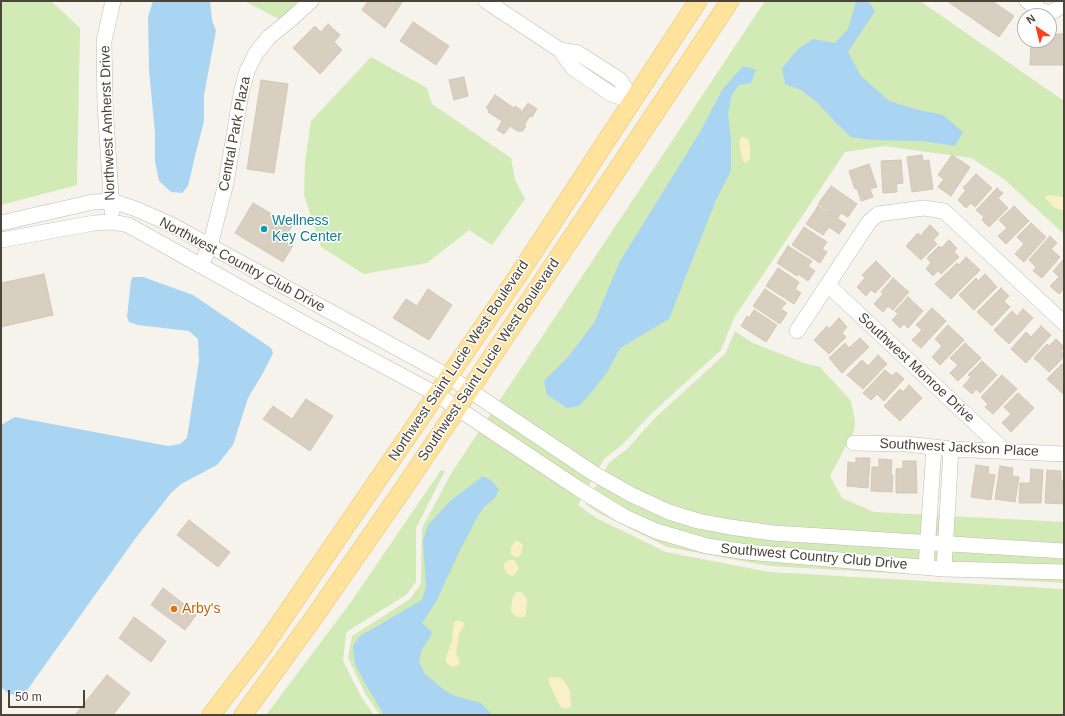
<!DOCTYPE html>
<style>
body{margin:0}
#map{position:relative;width:1065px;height:716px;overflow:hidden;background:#f6f3ec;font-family:Arial,sans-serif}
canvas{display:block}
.frame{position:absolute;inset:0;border:2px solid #4b4439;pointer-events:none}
.north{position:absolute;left:1017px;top:8px;width:40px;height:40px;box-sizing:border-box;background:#fff;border:1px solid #b7b4b0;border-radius:50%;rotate:325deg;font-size:11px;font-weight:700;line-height:16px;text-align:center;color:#4b4439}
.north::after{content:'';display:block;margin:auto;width:14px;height:18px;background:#fc3f1d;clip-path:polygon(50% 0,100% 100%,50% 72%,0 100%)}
.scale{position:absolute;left:8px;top:690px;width:77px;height:18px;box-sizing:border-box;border:2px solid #4b4439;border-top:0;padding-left:5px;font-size:12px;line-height:14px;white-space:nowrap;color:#4b4439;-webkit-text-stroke:3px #fff;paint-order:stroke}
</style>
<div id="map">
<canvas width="1065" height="716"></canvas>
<div class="frame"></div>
<div class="north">N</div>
<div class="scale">50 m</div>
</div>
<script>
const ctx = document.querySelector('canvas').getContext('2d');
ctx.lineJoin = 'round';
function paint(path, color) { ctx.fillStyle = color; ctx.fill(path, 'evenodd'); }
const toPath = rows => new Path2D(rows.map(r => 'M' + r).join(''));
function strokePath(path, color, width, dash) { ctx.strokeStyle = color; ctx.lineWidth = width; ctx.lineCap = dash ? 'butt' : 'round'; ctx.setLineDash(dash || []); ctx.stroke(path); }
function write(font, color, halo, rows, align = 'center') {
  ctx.font = font + ' Arial,sans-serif'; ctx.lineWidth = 3; ctx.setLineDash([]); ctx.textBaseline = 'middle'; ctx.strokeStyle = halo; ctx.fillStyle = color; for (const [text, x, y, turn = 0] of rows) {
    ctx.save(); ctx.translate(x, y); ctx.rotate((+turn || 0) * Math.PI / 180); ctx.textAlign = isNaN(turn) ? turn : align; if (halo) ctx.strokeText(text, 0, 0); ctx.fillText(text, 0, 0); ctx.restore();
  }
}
paint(toPath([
 [1,1,51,1,80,28,77,185,1,205],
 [244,1,298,1,281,20],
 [765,1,920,1,1064,101,1064,234,1004,179,971,158,885,146,845,152,734,318,721,350,651,414,623,444,604,459,578,505,596,518,666,552,769,572,1064,589,1064,715,380,715,366,695,348,658,352,636,410,599,421,584,422,528,452,472],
 [371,57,427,88,432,104,511,158,515,180,525,199,492,245,469,230,427,263,364,274,321,247,304,195,305,162,311,121],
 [735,331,753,343,804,363,820,367,851,401,855,420,854,431,830,476,842,498,874,512,1064,522,1064,583,769,566,667,547,599,513,586,504,609,463,627,449,655,418,725,354],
 [441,470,445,471,416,528,416,582,406,595,348,631,346,634,343,661,362,698,374,715,266,715,351,602]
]), '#d2eab5');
paint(toPath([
 [741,137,745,137,748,139,750,147,750,159,746,163,744,162,742,158,739,141],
 [1049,195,1064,197,1064,211,1055,208,1046,199,1045,197],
 [515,541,518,541,523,545,522,552,518,558,511,555,511,547],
 [510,560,514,560,518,566,518,570,513,576,508,574,504,568,504,564,507,561],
 [516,592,521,592,526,597,527,601,526,613,524,617,518,617,514,615,511,611,512,600],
 [459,620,465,624,459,634,456,653,460,661,459,664,454,667,448,665,445,660,452,640,454,622],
 [551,677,561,678,564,681,570,691,571,705,569,708,562,708,558,703,549,683,548,679]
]), '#f9efc9');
paint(toPath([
 [153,1,210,1,212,20,216,31,204,95,204,121,195,156,188,186,182,193,171,192,159,181,155,161,155,133,149,70,148,17],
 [856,1,868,1,875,11,848,52,861,76,889,101,919,110,943,115,963,132,955,146,923,141,871,140,851,137,836,123,817,102,801,90,785,84,782,68,798,49,813,39,835,43,848,29],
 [743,66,756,70,751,83,739,85,732,94,728,114,731,140,731,171,716,200,669,319,620,348,608,371,591,393,579,406,567,408,547,395,544,381,568,357,594,323,619,263,700,132,722,90],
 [133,277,143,277,193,295,271,348,273,353,263,373,248,398,233,445,217,465,181,484,171,493,135,539,25,693,17,695,9,694,1,687,1,425,15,417,168,446,180,444,187,438,199,361,198,339,189,331,138,325,129,322,127,317,131,280],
 [483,476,493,482,499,490,495,498,485,506,478,516,459,552,436,602,422,623,432,632,429,639,422,649,419,662,425,674,444,690,455,696,481,703,492,715,384,715,365,683,355,664,353,646,360,636,422,600,426,586,423,541,428,525,450,501]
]), '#a9d4f2');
const building = toPath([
 [368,1,403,1,385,28,362,10,368,1],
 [947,1,992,1,1014,16,999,37,947,1],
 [413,22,449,46,436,65,400,41,413,22],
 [328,24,340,35,334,42,342,50,320,74,293,48,315,26,321,32,328,24],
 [1049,34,1064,34,1064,65,1030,65,1031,40,1049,40,1049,34],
 [464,77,468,96,454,100,449,80,464,77],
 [261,80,288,84,274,173,247,169,261,80],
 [495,95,514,108,515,106,521,110,520,112,521,113,528,103,537,109,532,117,530,116,524,125,526,126,522,132,520,130,519,132,510,126,504,134,497,130,502,121,488,112,489,110,486,108,495,95],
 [922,155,923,161,929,160,933,189,912,192,907,157,922,155],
 [952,155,970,167,951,196,938,187,944,179,938,175,952,155],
 [901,160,903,183,896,184,897,192,883,193,881,161,901,160],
 [869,164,877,187,870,189,873,197,861,201,857,188,855,189,849,171,869,164],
 [976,174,992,188,975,207,971,203,966,208,958,200,966,190,963,188,976,174],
 [831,186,857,204,848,217,841,213,838,218,818,204,831,186],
 [997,188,1003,193,998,198,1008,208,989,227,982,220,984,217,976,210,997,188],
 [253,203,292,226,284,240,293,245,283,262,235,233,253,203],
 [818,206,846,224,839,234,829,227,823,235,806,224,818,206],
 [1014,206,1029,221,1006,244,998,236,1007,228,999,220,1014,206],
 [1031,223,1046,237,1024,262,1015,254,1024,244,1017,237,1031,223],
 [930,225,939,234,933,240,937,244,921,260,906,246,918,233,920,236,930,225],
 [804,227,827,242,822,249,827,252,820,263,792,245,804,227],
 [1050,236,1057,243,1051,249,1060,257,1042,278,1033,271,1036,267,1029,260,1050,236],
 [949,240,957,248,954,252,959,257,941,274,938,271,933,276,926,269,931,263,927,258,939,246,941,248,949,240],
 [788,246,812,261,808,266,815,271,808,281,798,274,797,276,777,263,788,246],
 [966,257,980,270,951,299,935,284,957,263,959,265,966,257],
 [1064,259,1064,289,1059,294,1050,286,1059,277,1053,271,1064,259],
 [876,261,891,276,875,293,871,290,866,296,857,287,865,278,862,275,876,261],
 [778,268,799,282,795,289,801,293,794,304,766,286,778,268],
 [44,274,53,315,1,327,1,283,44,274],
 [985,274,997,287,974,310,959,295,976,278,978,281,985,274],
 [893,278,909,292,893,310,888,306,883,312,874,304,883,294,881,292,893,278],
 [1001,288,1009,296,1004,301,1010,307,992,326,977,312,1001,288],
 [428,289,452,305,429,340,393,318,406,299,417,306,428,289],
 [765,289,786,303,781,309,787,313,780,324,753,306,765,289],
 [908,297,923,311,908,328,904,324,900,328,892,320,898,314,895,311,908,297],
 [932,308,946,321,921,348,912,340,922,330,916,325,932,308],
 [1023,309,1033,318,1009,344,994,330,1012,311,1017,316,1023,309],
 [754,310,777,325,766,342,741,326,747,316,749,318,754,310],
 [839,318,847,327,842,333,846,337,829,354,814,340,827,326,829,329,839,318],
 [948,325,964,340,940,365,932,357,942,346,935,339,948,325],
 [1041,326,1051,335,1026,363,1011,349,1026,332,1031,337,1041,326],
 [860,338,869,347,842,373,829,358,845,343,849,348,860,338],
 [1056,339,1064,347,1061,351,1064,354,1064,357,1049,372,1034,358,1047,344,1049,346,1056,339],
 [965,343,981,358,958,381,950,373,958,365,950,358,965,343],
 [878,355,887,364,863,389,847,375,862,360,868,366,878,355],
 [982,361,997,375,980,393,976,389,972,394,963,386,971,377,968,375,982,361],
 [1062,364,1064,366,1064,392,1063,394,1047,379,1062,364],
 [885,370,892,376,896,372,904,379,884,401,877,394,871,400,863,393,885,370],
 [1002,375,1017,389,993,414,985,407,988,404,981,397,1002,375],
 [909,385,922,398,900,421,884,406,900,389,903,392,909,385],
 [1018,393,1034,408,1011,432,1002,423,1011,414,1004,407,1018,393],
 [306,399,333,416,310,451,263,419,273,406,292,419,306,399],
 [856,458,870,458,868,488,847,486,848,462,856,463,856,458],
 [879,459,892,460,891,475,893,475,892,492,871,491,872,467,879,467,879,459],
 [903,461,916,461,917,493,896,493,896,469,903,468,903,461],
 [976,465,989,467,988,474,995,475,991,500,971,497,976,465],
 [1000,466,1013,468,1012,476,1019,477,1015,502,995,499,1000,466],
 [1031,469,1043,470,1041,503,1019,503,1020,483,1030,483,1031,469],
 [1047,470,1061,471,1061,480,1064,480,1064,504,1045,503,1047,470],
 [189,520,230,552,218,567,177,535,189,520],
 [163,588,197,614,185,630,151,605,163,588],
 [134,617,166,641,151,662,119,638,134,617],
 [107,675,130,693,113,715,75,715,107,675]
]);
paint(building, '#d8cfc1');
strokePath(building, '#d3c7b4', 1);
const minor = toPath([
 [486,1,560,50,573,68,611,94,633,101],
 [1027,1,1041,10,1050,13,1064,5],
 [560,50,578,53,620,80,633,101],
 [112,211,105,104,104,41,113,1],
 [1,223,93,202,112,201,136,209,170,224,448,376,593,473,632,495,669,512,698,521,730,527,773,533,1064,551],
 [1,240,94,223,112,222,128,225,311,327,436,394,579,489,623,516,656,531,707,546,747,552,944,569,1064,572],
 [201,265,210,246,226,183,241,94,247,71,256,53,269,37,290,20,311,1],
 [828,285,1005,451],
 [797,331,869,222,878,214,924,208,944,211,1064,323],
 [854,443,906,444,951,449,1064,454],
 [926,567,934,447],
 [944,569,951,449]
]);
const major = toPath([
 [211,715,264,646,519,274,698,1],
 [243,715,310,623,408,482,730,1]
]);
strokePath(minor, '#c2bbae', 16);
strokePath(major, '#e6c16a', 19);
strokePath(minor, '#fff', 15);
strokePath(major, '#ffe39c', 18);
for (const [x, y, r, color] of [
 [264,229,4,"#0f9aa8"],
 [174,609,4,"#e8710a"]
]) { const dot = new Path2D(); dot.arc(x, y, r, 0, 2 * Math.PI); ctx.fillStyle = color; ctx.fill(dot); strokePath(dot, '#fff', 1.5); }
write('14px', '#4b4439', '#fff', [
 ["Northwest Amherst Drive",108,123,-92],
 ["Central Park Plaza",235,134,-79],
 ["Northwest Country Club Drive",242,265,28],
 ["Southwest Saint Lucie West Boulevard",489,360,-56],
 ["Northwest Saint Lucie West Boulevard",459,361,-56],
 ["Southwest Monroe Drive",916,368,43],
 ["Southwest Jackson Place",959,448,3],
 ["Southwest Country Club Drive",814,557,5]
]);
write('14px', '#0d838f', '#fff', [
 ["Wellness",272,221],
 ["Key Center",272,237]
], 'left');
write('14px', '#c56008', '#fff', [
 ["Arby's",182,609]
], 'left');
</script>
